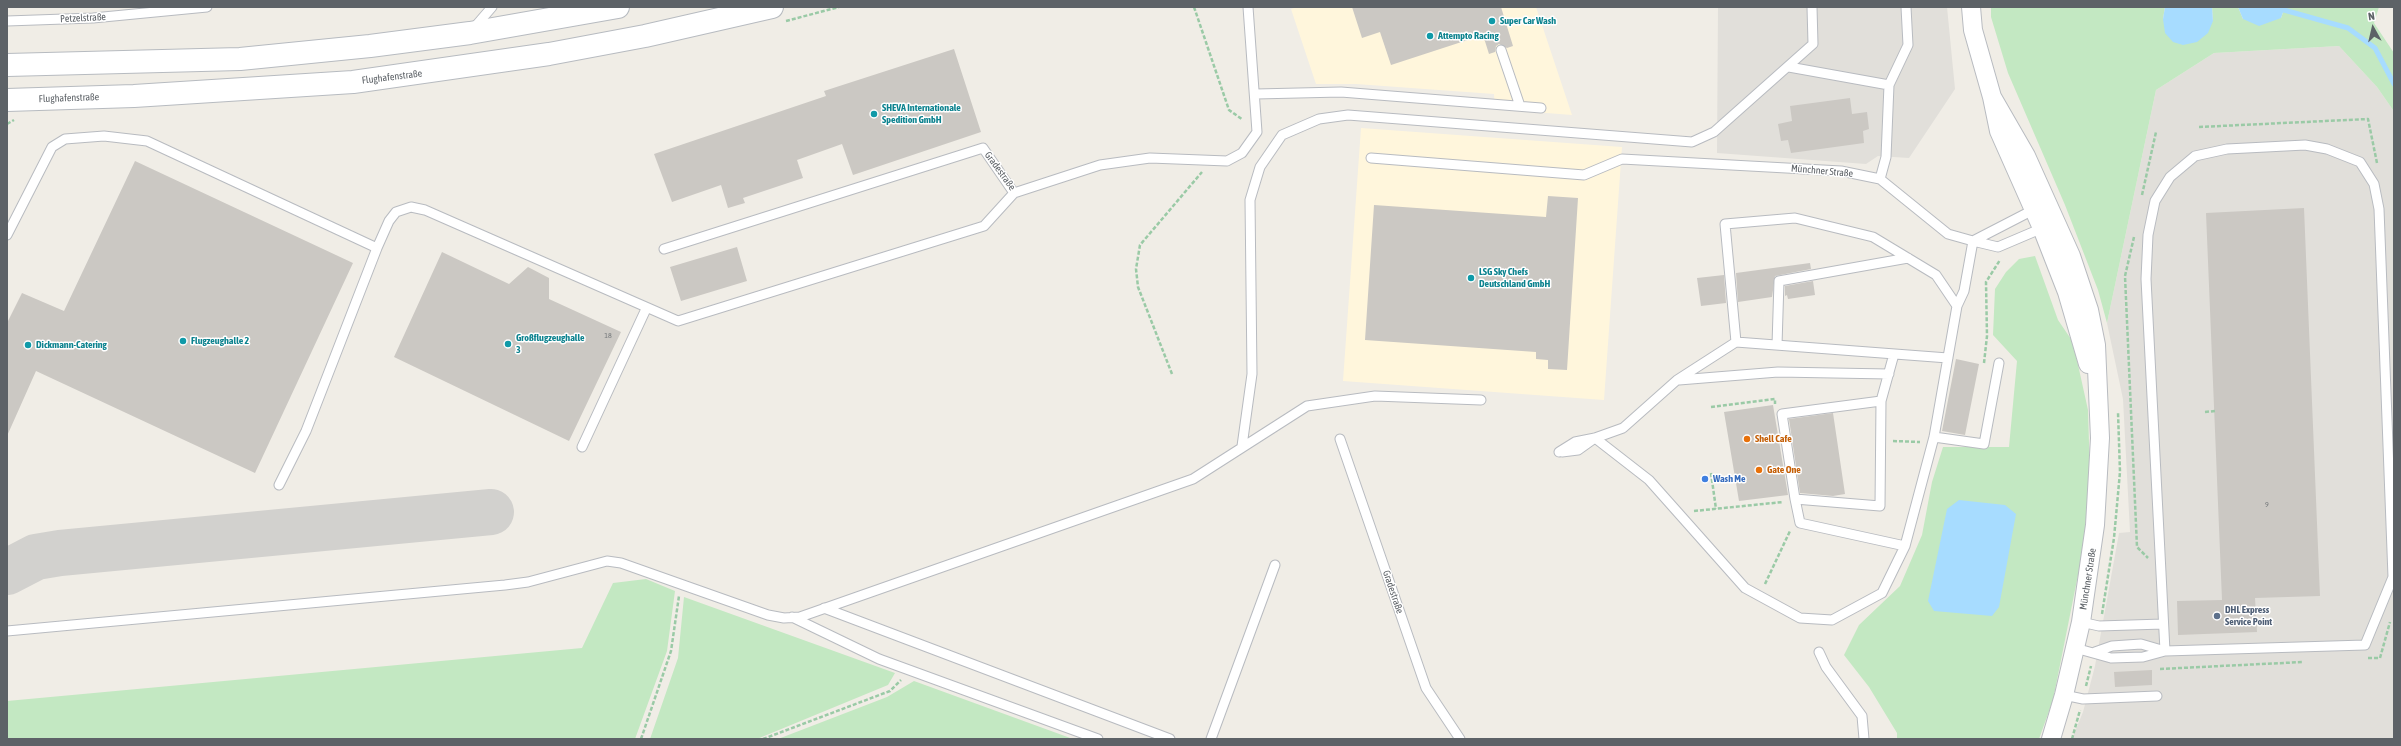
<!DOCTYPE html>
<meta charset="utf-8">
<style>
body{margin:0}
#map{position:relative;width:2401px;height:746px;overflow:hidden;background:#f0ede6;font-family:"Asap Condensed",sans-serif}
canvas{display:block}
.frame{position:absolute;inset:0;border:8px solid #5d6267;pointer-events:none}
.north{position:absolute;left:2353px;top:8px;width:40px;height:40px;-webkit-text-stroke:3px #fff;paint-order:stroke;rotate:352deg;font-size:11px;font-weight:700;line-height:16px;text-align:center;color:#5d6267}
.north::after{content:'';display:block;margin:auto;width:14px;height:18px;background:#5d6267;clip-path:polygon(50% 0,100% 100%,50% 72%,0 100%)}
</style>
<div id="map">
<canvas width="2401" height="746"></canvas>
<div class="frame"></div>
<div class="north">N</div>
</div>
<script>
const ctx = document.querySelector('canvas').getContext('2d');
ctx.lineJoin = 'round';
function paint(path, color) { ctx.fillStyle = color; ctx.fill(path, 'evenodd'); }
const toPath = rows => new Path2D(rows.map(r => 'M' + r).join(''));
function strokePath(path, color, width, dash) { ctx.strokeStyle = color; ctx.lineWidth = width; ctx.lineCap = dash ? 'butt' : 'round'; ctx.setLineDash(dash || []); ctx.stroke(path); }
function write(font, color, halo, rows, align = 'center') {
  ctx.font = font + ' "Asap Condensed",sans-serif'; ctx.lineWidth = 3; ctx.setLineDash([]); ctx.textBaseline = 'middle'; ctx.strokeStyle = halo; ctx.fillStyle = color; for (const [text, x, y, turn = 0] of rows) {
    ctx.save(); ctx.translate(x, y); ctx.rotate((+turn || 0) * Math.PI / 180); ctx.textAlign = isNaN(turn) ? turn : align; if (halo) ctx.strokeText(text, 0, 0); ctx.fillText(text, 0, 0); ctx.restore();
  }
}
paint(toPath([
 [1297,7,1536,7,1572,115,1495,109,1494,94,1356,84,1316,84,1291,9],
 [1361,128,1622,147,1604,400,1343,381]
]), '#fff6dc');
paint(toPath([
 [1718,7,1947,7,1955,89,1909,158,1878,156,1866,164,1717,153],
 [2339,46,2377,87,2393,110,2394,122,2394,739,2072,739,2083,712,2095,666,2119,533,2130,532,2123,399,2107,323,2156,90,2214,53]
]), '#e1dfda');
paint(toPath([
 [1991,7,2165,7,2163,19,2213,21,2212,7,2238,7,2243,19,2281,18,2285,7,2379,7,2374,23,2394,53,2394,127,2393,110,2377,87,2339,46,2214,53,2156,90,2107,323,2098,290,2065,205,2008,73,1991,17],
 [2035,256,2058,320,2073,342,2088,410,2090,476,2083,550,2053,700,2039,739,1897,739,1897,733,1869,687,1844,655,1859,625,1900,586,1922,535,1932,482,1943,447,2009,447,2017,361,1993,335,1995,289,2006,272,2019,259],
 [646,579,675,591,667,651,635,739,7,739,7,701,582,648,613,583],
 [684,597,895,673,888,685,757,739,650,739,678,658],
 [914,681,1073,739,778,739,887,697]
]), '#c3e8c2');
paint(toPath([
 [2165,7,2212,7,2213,21,2208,33,2197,42,2183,45,2173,42,2165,33,2163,19],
 [2238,7,2285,7,2281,18,2259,26,2243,19],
 [1959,500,2005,505,2016,514,1999,607,1992,616,1934,611,1928,601,1947,509]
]), '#a7dcff');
strokePath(toPath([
 [2284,10,2348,28,2375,48,2394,84]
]), '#a7dcff', 5);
strokePath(toPath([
 [7,572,36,557,60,553,491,512]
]), '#d2d1ce', 46);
paint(toPath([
 [1352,7,1501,7,1513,46,1507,48,1499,44,1496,46,1495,52,1489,54,1483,35,1391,65,1380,32,1362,38],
 [954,49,981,132,853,175,842,144,797,160,803,178,743,198,745,203,728,208,721,185,672,202,654,154,826,96,824,91],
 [1850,98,1852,114,1867,112,1869,129,1863,131,1864,143,1791,153,1788,140,1781,141,1778,124,1792,121,1790,106],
 [135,161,353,263,255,473,36,371,7,436,7,323,22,293,64,311],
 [1548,196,1578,198,1567,370,1548,369,1548,360,1536,359,1536,352,1365,340,1374,205,1546,217],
 [2304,208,2320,596,2255,598,2257,632,2178,635,2177,601,2222,600,2206,213],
 [737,247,747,281,681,301,670,267],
 [442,252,509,284,528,267,549,278,549,299,621,332,569,441,394,357],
 [1810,263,1811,269,1775,276,1772,297,1738,302,1736,273],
 [1724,275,1726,303,1701,306,1697,278],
 [1813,281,1815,295,1788,299,1787,295,1785,296,1785,286],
 [1956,359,1979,364,1965,435,1942,431],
 [1773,405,1788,495,1739,501,1724,412],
 [1833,413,1845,494,1833,496,1800,493,1789,419],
 [2152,670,2152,685,2115,687,2114,672]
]), '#cbc8c3');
const lane = toPath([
 [7,21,93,18,207,7],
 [473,29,492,7],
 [1501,50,1520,106],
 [1789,67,1889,85,1908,45,1906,7],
 [1256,94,1341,92,1541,108],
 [1371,158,1584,175,1622,159,1841,171,1880,179,1948,234,1973,241,1998,247,2045,227],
 [1880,179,1886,157,1889,85],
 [7,235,52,147,65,139,104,136,147,141,377,248],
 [1973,241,2035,209],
 [664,249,983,148,1014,193,1100,165,1150,158,1227,161,1242,153,1257,132,1248,7],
 [1736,342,1948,358],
 [1777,345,1779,281,1908,258],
 [1679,380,1778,372,1889,374],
 [1881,401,1782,414,1795,499,1800,523,1905,546],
 [1934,437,1984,444,1999,363],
 [1595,438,1649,480,1745,588,1800,618,1832,620,1882,593,1905,546,1934,437,1957,306],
 [1340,439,1426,688,1460,739],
 [1242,446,1252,374,1250,200,1260,167,1282,135,1319,119,1348,115,1692,142,1714,132,1813,44,1812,7],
 [582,447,646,309],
 [1559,452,1575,442,1595,438,1623,428,1677,380,1736,342,1725,224,1795,218,1873,237,1936,275,1957,306,1964,291,1973,241],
 [1562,452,1578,450,1592,440],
 [279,485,306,431,377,248,389,221,396,212,411,207,425,210,678,321,984,226,1014,193],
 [1795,499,1880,506,1881,401,1894,354],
 [824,608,1170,739],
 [792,617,879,659,1098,739],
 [2081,622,2099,626,2163,624],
 [7,631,505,585,528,582,607,561,621,563,768,615,784,618,800,617,1193,479,1307,406,1375,396,1481,400],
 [2075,648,2111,658,2143,657,2165,651],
 [1819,652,1826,667,1862,716,1864,739],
 [2095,652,2112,646,2141,644,2165,651,2365,645,2393,577,2379,209,2374,184,2360,162,2327,149,2305,145,2227,149,2195,156,2170,177,2155,201,2148,235,2146,279,2165,651],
 [2064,695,2083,699,2157,696],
 [1211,739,1275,565]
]);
const street = toPath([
 [1971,7,1973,30,1992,97,1999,131,2042,228,2067,292,2088,364],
 [1992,97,2026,156,2071,256,2089,310,2096,345,2100,438,2095,525,2081,622,2064,695,2051,739]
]);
const secondary = toPath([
 [7,65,240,59,370,46,470,33,618,7],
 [7,100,134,96,353,82,549,54,645,36,772,7]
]);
strokePath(lane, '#b8bbc0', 11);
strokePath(street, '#b8bbc0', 20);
strokePath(secondary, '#b7bbc0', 24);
strokePath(toPath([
 [1194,7,1229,110,1243,120],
 [786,21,839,7],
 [7,124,14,120],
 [2199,127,2368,119,2377,163],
 [2142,195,2156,132],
 [2134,237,2125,276,2137,547,2148,558],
 [1984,363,1987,336,1986,282,2000,260],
 [1172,374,1138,287,1136,269,1140,245,1202,172],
 [1711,407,1775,399,1775,404],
 [2205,412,2215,411],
 [1893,441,1920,442],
 [1711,473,1716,509],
 [1694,511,1783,502],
 [1765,584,1790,531],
 [2102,614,2114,538,2120,472,2118,412],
 [2368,658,2380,658,2390,622],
 [2160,669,2303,662],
 [2086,686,2091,666],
 [641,739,671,651,679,596],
 [763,739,890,691,901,680],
 [2072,739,2080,710]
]), '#9acaa6', 2.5, [4, 2]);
strokePath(lane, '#fff', 9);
strokePath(street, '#fff', 18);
strokePath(secondary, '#fff', 22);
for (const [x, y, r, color] of [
 [1492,21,4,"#0f9aa8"],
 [1430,36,4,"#0f9aa8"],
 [874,114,4,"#0f9aa8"],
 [1471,278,4,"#0f9aa8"],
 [183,341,4,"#0f9aa8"],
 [508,344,4,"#0f9aa8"],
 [28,345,4,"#0f9aa8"],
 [1747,439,4,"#e8710a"],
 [1759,470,4,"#e8710a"],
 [1705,479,4,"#3f7fe0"],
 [2217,616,4,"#5c6f8a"]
]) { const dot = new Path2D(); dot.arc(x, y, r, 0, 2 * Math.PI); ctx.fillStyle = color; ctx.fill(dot); strokePath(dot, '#fff', 1.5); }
write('8px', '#787c7e', null, [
 ["18",608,335],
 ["9",2267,504]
]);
write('10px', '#5d6267', '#fff', [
 ["Petzelstraße",83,18,-3],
 ["Flughafenstraße",392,77,-7],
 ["Flughafenstraße",69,98,-2],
 ["Gradestraße",1000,171,54],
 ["Münchner Straße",1822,171,5],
 ["Münchner Straße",2088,579,-81],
 ["Gradestraße",1393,592,71]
]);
write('bold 10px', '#0d838f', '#fff', [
 ["Super Car Wash",1500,21],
 ["Attempto Racing",1438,36],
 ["SHEVA Internationale",882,108],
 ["Spedition GmbH",882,120],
 ["LSG Sky Chefs",1479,272],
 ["Deutschland GmbH",1479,284],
 ["Großflugzeughalle",516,338],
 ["3",516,350],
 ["Flugzeughalle 2",191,341],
 ["Dickmann-Catering",36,345]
], 'left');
write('bold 10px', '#c56008', '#fff', [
 ["Shell Cafe",1755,439],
 ["Gate One",1767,470]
], 'left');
write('bold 10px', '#366cbe', '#fff', [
 ["Wash Me",1713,479]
], 'left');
write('bold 10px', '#4e5e75', '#fff', [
 ["DHL Express",2225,610],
 ["Service Point",2225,622]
], 'left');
</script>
